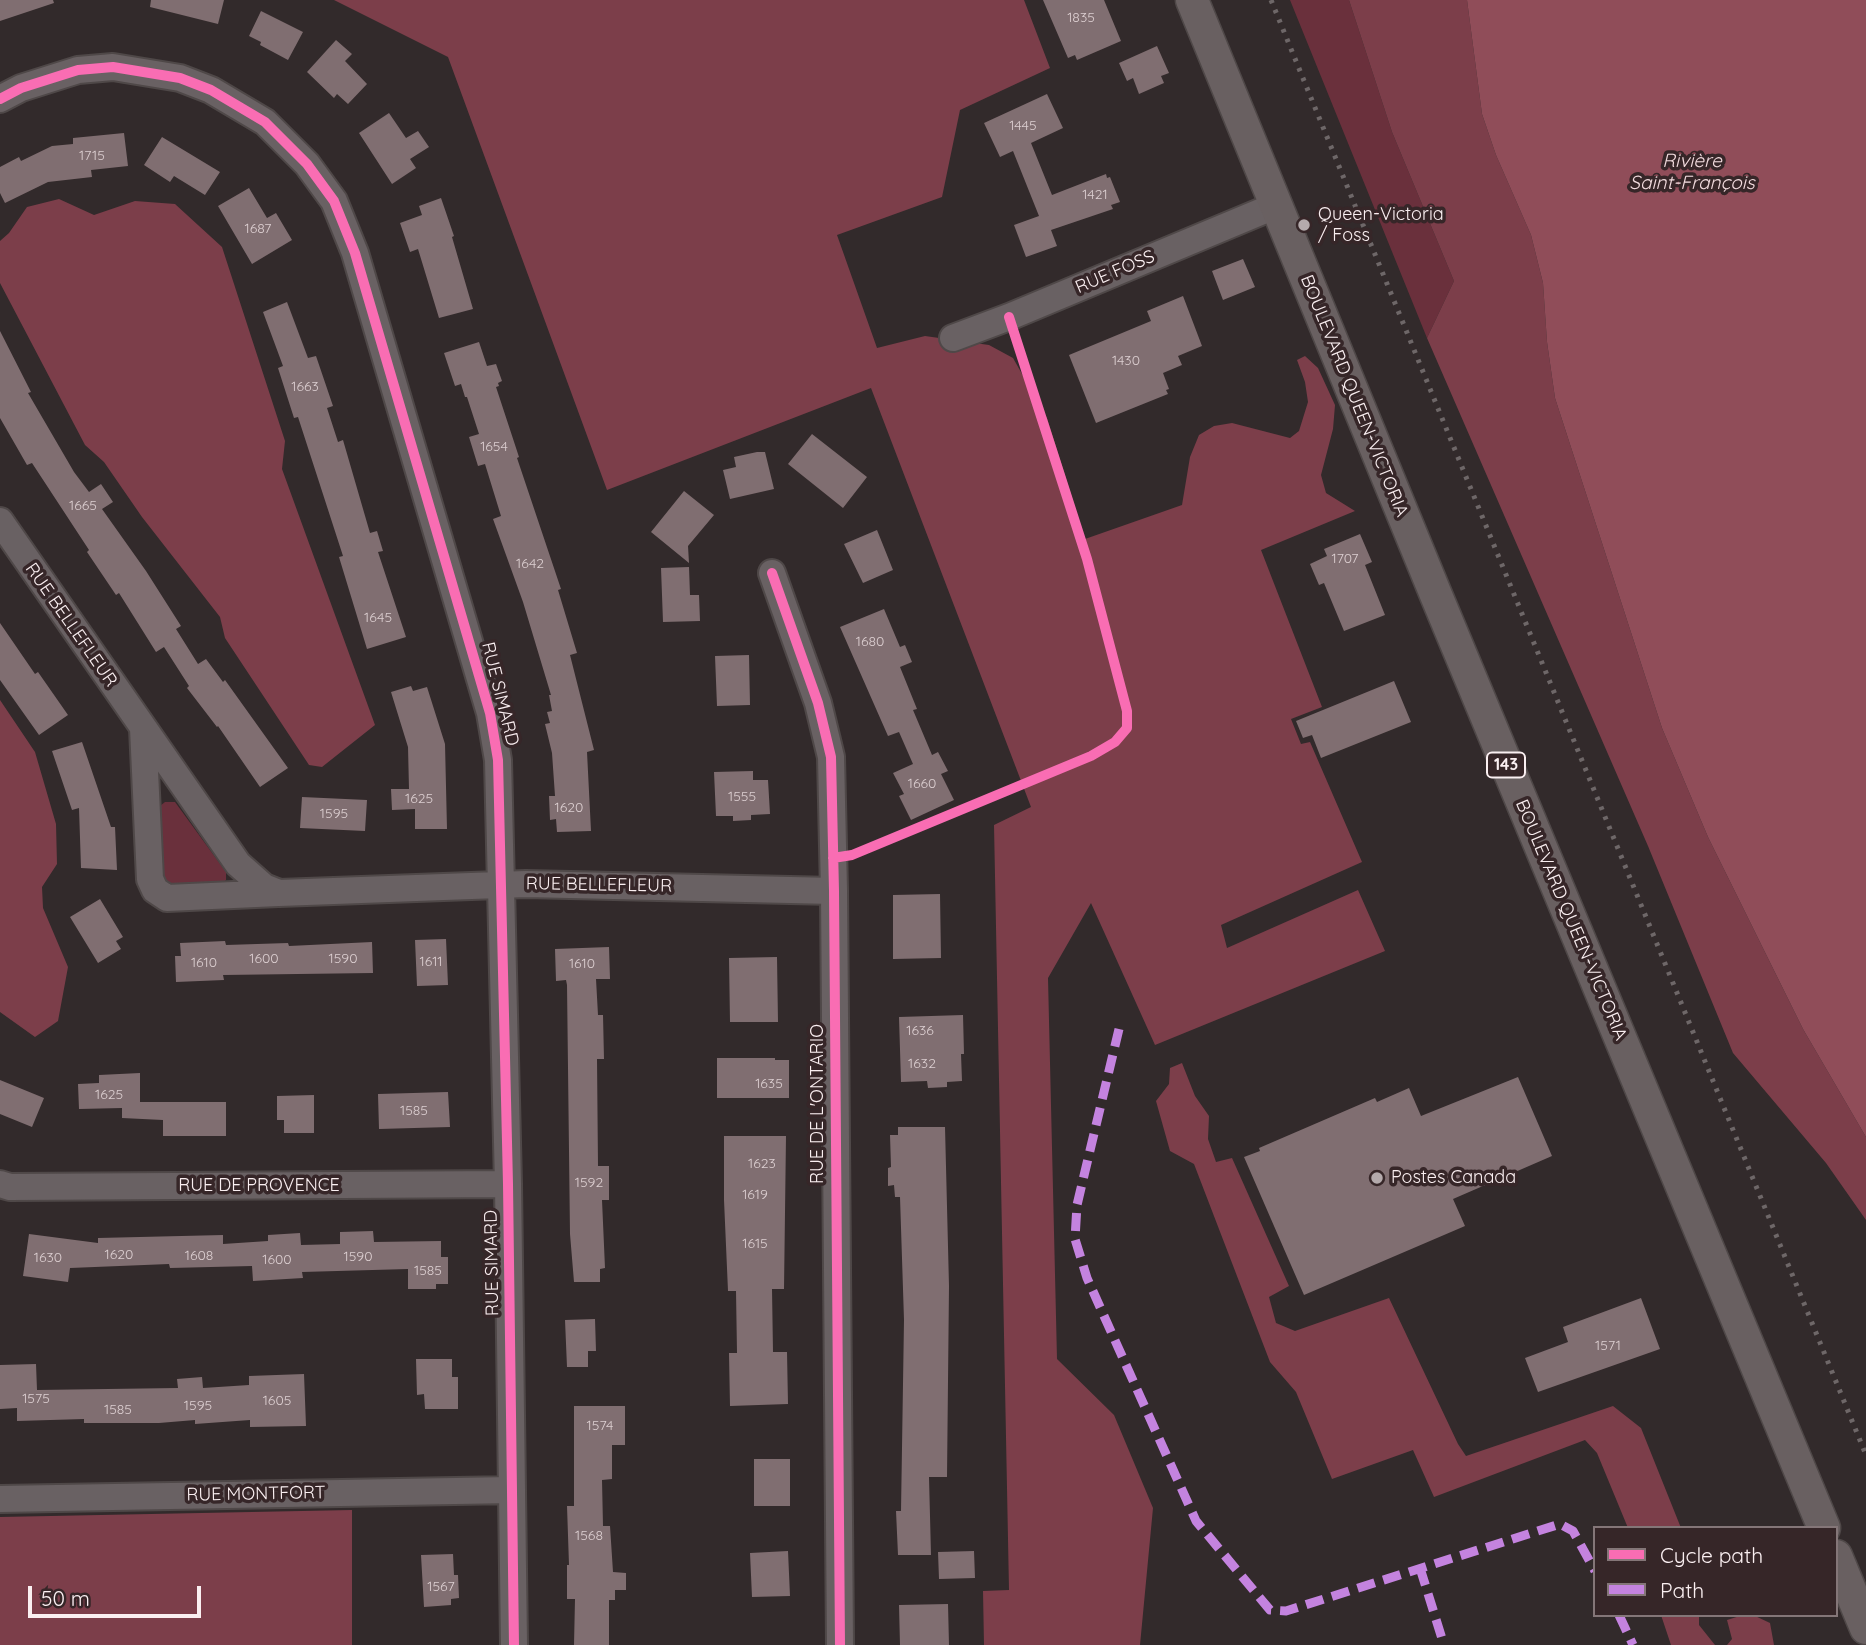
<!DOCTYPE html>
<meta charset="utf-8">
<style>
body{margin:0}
#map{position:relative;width:1866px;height:1645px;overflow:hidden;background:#322a2b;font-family:Quicksand,sans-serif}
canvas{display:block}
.legend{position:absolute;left:1593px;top:1526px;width:245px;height:91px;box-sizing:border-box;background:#362628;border:2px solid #847678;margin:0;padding:9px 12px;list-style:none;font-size:21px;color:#faeff1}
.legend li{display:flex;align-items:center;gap:14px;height:35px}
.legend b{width:35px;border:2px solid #847678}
.scale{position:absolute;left:28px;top:1586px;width:173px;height:32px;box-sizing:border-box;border:4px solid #faeff1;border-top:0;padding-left:9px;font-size:21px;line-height:24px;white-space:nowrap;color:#faeff1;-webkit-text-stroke:5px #362628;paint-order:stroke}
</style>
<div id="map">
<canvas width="1866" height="1645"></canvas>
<ul class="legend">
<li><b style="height:9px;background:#f96db3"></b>Cycle path</li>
<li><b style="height:9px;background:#c483df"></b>Path</li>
</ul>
<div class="scale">50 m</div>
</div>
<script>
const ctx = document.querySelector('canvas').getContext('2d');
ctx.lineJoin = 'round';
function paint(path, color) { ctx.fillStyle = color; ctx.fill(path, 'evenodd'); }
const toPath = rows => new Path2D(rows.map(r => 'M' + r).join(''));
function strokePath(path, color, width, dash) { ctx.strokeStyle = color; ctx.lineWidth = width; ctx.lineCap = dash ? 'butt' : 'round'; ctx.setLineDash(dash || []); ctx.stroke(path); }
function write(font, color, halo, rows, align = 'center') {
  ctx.font = font + ' Quicksand,sans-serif'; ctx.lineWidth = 7; ctx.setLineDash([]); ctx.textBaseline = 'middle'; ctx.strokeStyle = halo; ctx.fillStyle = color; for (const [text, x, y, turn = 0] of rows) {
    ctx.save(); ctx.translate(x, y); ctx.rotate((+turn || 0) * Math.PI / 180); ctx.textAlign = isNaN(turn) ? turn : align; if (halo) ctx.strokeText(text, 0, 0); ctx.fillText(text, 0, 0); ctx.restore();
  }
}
paint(toPath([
 [1290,0,1349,0,1392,132,1454,281,1427,338],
 [165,802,175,802,226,872,226,880,221,884,177,887,166,880,162,872,160,806]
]), '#6a303c');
paint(toPath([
 [334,0,1024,0,1050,68,960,110,942,197,837,235,877,348,925,336,989,345,1013,358,1047,418,1085,539,1182,505,1190,457,1199,435,1214,426,1232,423,1290,438,1299,431,1308,402,1305,382,1297,360,1305,356,1318,368,1335,405,1333,429,1321,475,1326,493,1355,511,1261,550,1322,707,1291,719,1301,744,1310,742,1362,862,1221,925,1227,948,1358,890,1385,951,1155,1045,1091,903,1048,978,1057,1359,1114,1415,1153,1508,1140,1645,984,1645,983,1591,1009,1590,994,825,1031,807,871,388,607,490,448,57],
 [1349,0,1467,0,1482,114,1496,155,1531,235,1543,283,1547,342,1555,398,1662,728,1708,837,1803,1029,1866,1137,1866,1220,1826,1163,1733,1053,1648,846,1427,338,1454,281,1392,132],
 [59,199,94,215,135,201,175,204,222,247,285,441,282,469,375,725,322,767,309,765,225,638,220,617,142,517,104,462,85,445,0,283,0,241,9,233,27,207],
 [0,700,35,752,56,824,57,864,42,887,43,908,68,967,58,1021,35,1037,0,1012],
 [1182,1063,1195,1096,1209,1116,1208,1139,1216,1162,1232,1158,1289,1286,1269,1297,1276,1323,1295,1331,1389,1298,1458,1444,1466,1456,1613,1406,1641,1428,1681,1528,1628,1528,1597,1453,1585,1440,1434,1497,1413,1450,1332,1479,1296,1392,1270,1362,1194,1164,1170,1151,1156,1101,1169,1084,1170,1068],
 [352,1510,352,1645,0,1645,0,1517],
 [1661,1615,1699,1615,1699,1625,1715,1645,1671,1645],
 [1743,1615,1753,1615,1770,1623,1774,1645,1727,1645,1732,1639,1727,1620]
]), '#7c3e4a');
paint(toPath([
 [1467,0,1866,0,1866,1137,1803,1029,1708,837,1662,728,1555,398,1547,342,1543,283,1531,235,1496,155,1482,114]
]), '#904d59');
paint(toPath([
 [0,0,53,0,54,3,0,21],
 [151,0,224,0,218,24,150,7],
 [1043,0,1104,0,1121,41,1077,60,1075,55,1068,58],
 [261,11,303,32,288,60,260,45,261,42,249,36],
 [336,40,352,54,345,61,367,84,348,104,337,94,334,98,307,72],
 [1157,46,1169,73,1161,76,1164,83,1139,94,1133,78,1127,81,1119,63],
 [1047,94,1063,128,1031,143,1052,195,1106,174,1107,178,1110,177,1120,202,1111,205,1113,209,1051,230,1057,246,1026,257,1014,225,1039,216,1013,151,1000,157,984,123],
 [389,113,406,138,418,131,429,147,410,159,416,168,392,184,359,133],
 [124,133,128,166,91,170,92,177,48,182,5,203,0,193,0,167,19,157,21,161,52,146,73,144,73,138],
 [162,137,220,172,205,195,174,176,170,182,144,165],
 [249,188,267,218,276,213,292,240,252,264,218,206],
 [441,198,454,236,452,237,473,309,439,318,418,249,410,252,400,223,422,215,419,206],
 [1243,259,1255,287,1223,300,1212,271],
 [1183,296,1202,346,1178,356,1182,365,1163,373,1169,389,1166,390,1168,394,1096,423,1069,355,1151,321,1147,311],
 [287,302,308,358,316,356,333,406,327,408,338,442,343,440,370,533,377,531,383,551,378,552,406,637,367,649,339,557,343,556,298,417,294,418,278,368,283,366,263,312],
 [0,331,31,392,28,393,74,472,89,492,101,484,113,502,102,509,146,571,181,626,176,629,198,664,206,659,223,682,225,680,288,768,260,787,218,726,217,727,187,688,189,686,164,647,156,652,119,593,116,595,87,552,89,550,32,463,27,465,0,418],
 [479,342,487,366,496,364,502,381,498,383,499,386,496,387,519,457,517,458,561,589,558,590,577,653,570,655,594,750,587,752,591,831,557,832,556,819,550,820,549,796,555,796,552,753,545,724,550,723,547,712,552,711,549,695,551,695,523,602,493,519,501,516,485,464,478,466,469,437,479,434,467,397,465,397,461,384,455,386,444,353],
 [812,434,867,477,843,508,788,464],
 [757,452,765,452,774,489,730,499,723,470,736,467,734,457],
 [684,491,714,515,688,546,689,563,651,532],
 [877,530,893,570,863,583,844,544],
 [1360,534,1372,562,1365,565,1385,615,1344,631,1324,583,1319,585,1310,564,1327,556,1324,549],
 [689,567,690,595,699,595,700,621,663,622,661,568],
 [884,609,900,647,905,645,912,662,900,667,917,709,913,710,932,755,938,752,948,771,941,774,954,800,911,820,899,796,904,794,893,773,913,764,899,732,888,736,840,627],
 [0,623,35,674,38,672,68,715,39,735,0,680],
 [749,655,750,705,717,706,715,656],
 [1394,681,1411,722,1321,758,1312,735,1303,738,1296,721],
 [411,686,413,691,427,687,445,744,447,829,415,829,415,809,392,810,391,789,409,789,408,747,391,692],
 [82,742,111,827,115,827,117,870,81,868,79,808,72,810,52,751],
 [753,771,753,780,768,780,770,814,751,815,751,820,733,821,733,816,716,816,714,772],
 [302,797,367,800,365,831,300,828],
 [940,894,941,958,893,959,893,895],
 [100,899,123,937,116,941,121,949,98,963,70,917],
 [446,939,448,985,417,986,415,940],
 [225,941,226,945,288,943,289,946,372,942,373,973,223,975,224,980,176,982,175,956,181,956,180,943],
 [609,947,610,979,596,979,598,1015,603,1015,604,1059,597,1059,598,1166,609,1166,609,1200,602,1200,605,1268,600,1269,600,1282,574,1282,570,1234,567,985,566,980,556,981,555,949],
 [777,957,778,1022,730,1022,729,958],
 [963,1015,964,1054,961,1054,962,1081,947,1082,947,1087,928,1088,927,1081,901,1082,899,1017],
 [717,1058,775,1058,775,1060,789,1060,789,1098,717,1098],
 [140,1073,140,1102,226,1102,226,1136,163,1136,163,1120,122,1118,122,1108,79,1109,78,1084,99,1083,99,1075],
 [1518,1077,1552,1156,1453,1199,1465,1226,1304,1295,1244,1157,1260,1151,1259,1148,1375,1098,1377,1102,1409,1088,1421,1116],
 [0,1080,44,1098,32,1127,0,1114],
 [448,1092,450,1127,379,1129,378,1094],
 [314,1095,314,1133,284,1133,284,1120,277,1120,277,1096],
 [898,1127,945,1127,949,1286,947,1477,929,1477,931,1555,898,1555,896,1511,901,1511,904,1320,900,1197,895,1197,894,1185,888,1186,888,1168,891,1167,890,1135,898,1135],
 [724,1136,786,1136,784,1289,772,1289,773,1352,787,1352,788,1404,730,1406,729,1353,737,1353,736,1291,728,1291,724,1200],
 [373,1231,374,1242,441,1241,441,1257,448,1257,448,1284,436,1284,436,1289,408,1289,408,1269,302,1272,303,1278,253,1281,252,1266,170,1268,169,1264,70,1268,68,1282,23,1276,29,1234,98,1243,98,1238,223,1235,223,1244,268,1241,268,1235,300,1233,301,1245,340,1244,340,1232],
 [1641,1298,1660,1349,1538,1392,1525,1358,1568,1342,1563,1327],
 [595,1319,596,1351,588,1351,588,1367,567,1367,565,1320],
 [416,1359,452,1359,452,1377,458,1377,458,1409,425,1409,424,1394,417,1395],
 [36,1364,37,1390,178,1388,177,1379,202,1377,203,1388,249,1385,249,1376,304,1374,306,1426,250,1427,250,1420,195,1424,195,1420,159,1423,84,1423,84,1419,17,1421,17,1408,0,1409,0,1365],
 [574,1406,625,1406,625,1445,612,1445,612,1479,602,1480,603,1526,610,1526,613,1572,626,1573,626,1590,615,1590,615,1600,609,1600,609,1645,574,1645,575,1599,567,1599,567,1565,569,1565,567,1506,574,1506],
 [754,1459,790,1459,790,1506,754,1506],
 [788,1551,790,1596,752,1597,750,1553],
 [974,1551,975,1578,939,1579,938,1552],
 [453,1554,454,1575,458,1575,459,1598,451,1599,451,1605,424,1607,421,1555],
 [948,1604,949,1645,900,1645,899,1605]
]), '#806e71');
const minor = toPath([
 [0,99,21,88,78,70,113,67,180,78,211,90,265,122,307,164,334,201,355,253,490,713,498,760,508,1184,514,1645],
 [953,338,1009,317,1277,205],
 [0,521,238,864,264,887,279,893,526,884,834,891],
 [772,573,818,703,831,757,834,891,840,1645],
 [143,728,150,879,155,890,167,898,278,893],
 [0,1184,10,1187,508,1184],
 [0,1499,512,1490]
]);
const major = toPath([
 [1192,0,1436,595,1824,1528],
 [1836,1556,1866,1628]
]);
strokePath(minor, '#4f4848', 30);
strokePath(major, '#4f4848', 35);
strokePath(minor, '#696163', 26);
strokePath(major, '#696061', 32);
strokePath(toPath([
 [1271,0,1866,1455]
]), '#6e6768', 5, [3.5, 7]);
strokePath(toPath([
 [1119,1029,1077,1205,1075,1239,1087,1278,1196,1521,1270,1610,1286,1611,1560,1524,1573,1531,1595,1571],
 [1420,1568,1444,1645],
 [1619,1615,1633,1645]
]), '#c483df', 9, [18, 9]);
strokePath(toPath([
 [0,99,21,88,78,70,113,67,180,78,211,90,265,122,307,164,334,201,355,253,490,713,498,760,508,1184,514,1645],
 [772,573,818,703,831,757,834,891,840,1645],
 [833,858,852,855,1091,756,1115,742,1127,728,1127,711,1087,559,1009,317]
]), '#f96db3', 10);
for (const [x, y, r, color] of [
 [1304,225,7,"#b4aaac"],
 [1377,1178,7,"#b4aaac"]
]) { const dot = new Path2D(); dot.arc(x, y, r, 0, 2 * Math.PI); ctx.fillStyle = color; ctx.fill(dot); strokePath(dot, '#362628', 2.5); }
write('14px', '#dccfd1', null, [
 ["1835",1081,18],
 ["1445",1023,126],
 ["1715",92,156],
 ["1421",1095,195],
 ["1687",258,229],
 ["1430",1126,361],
 ["1663",305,387],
 ["1654",494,447],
 ["1665",83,506],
 ["1707",1345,559],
 ["1642",530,564],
 ["1645",378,618],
 ["1680",870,642],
 ["1660",922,784],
 ["1555",742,797],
 ["1625",419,799],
 ["1620",569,808],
 ["1595",334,814],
 ["1600",264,959],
 ["1590",343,959],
 ["1611",431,962],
 ["1610",204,963],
 ["1610",582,964],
 ["1636",920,1031],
 ["1632",922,1064],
 ["1635",769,1084],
 ["1625",109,1095],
 ["1585",414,1111],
 ["1623",762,1164],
 ["1592",589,1183],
 ["1619",755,1195],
 ["1615",755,1244],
 ["1620",119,1255],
 ["1608",199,1256],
 ["1590",358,1257],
 ["1630",48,1258],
 ["1600",277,1260],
 ["1585",428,1271],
 ["1571",1608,1346],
 ["1575",36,1399],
 ["1605",277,1401],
 ["1595",198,1406],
 ["1585",118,1410],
 ["1574",600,1426],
 ["1568",589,1536],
 ["1567",441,1587]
]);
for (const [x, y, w] of [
 [1506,765,38]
]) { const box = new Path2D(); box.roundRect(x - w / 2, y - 12.5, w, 25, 5); ctx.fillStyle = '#362628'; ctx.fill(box); strokePath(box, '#faeff1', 2); }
write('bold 16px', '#faeff1', null, [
 ["143",1506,765]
]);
write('18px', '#faeff1', '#362628', [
 ["Queen-Victoria",1318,215],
 ["/ Foss",1318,236],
 ["Postes Canada",1391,1178]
], 'left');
write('18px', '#faeff1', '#362628', [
 ["RUE FOSS",1115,272,-23],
 ["BOULEVARD QUEEN-VICTORIA",1354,396,68],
 ["RUE BELLEFLEUR",71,625,55],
 ["RUE SIMARD",500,694,76],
 ["RUE BELLEFLEUR",599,885,1],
 ["BOULEVARD QUEEN-VICTORIA",1571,920,67],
 ["RUE DE L'ONTARIO",818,1104,-90],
 ["RUE DE PROVENCE",259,1186],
 ["RUE SIMARD",492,1263,-91],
 ["RUE MONTFORT",256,1494,-1]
]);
write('italic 19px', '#f2dbde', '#362628', [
 ["Rivière",1692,161],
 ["Saint-François",1692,183]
]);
</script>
